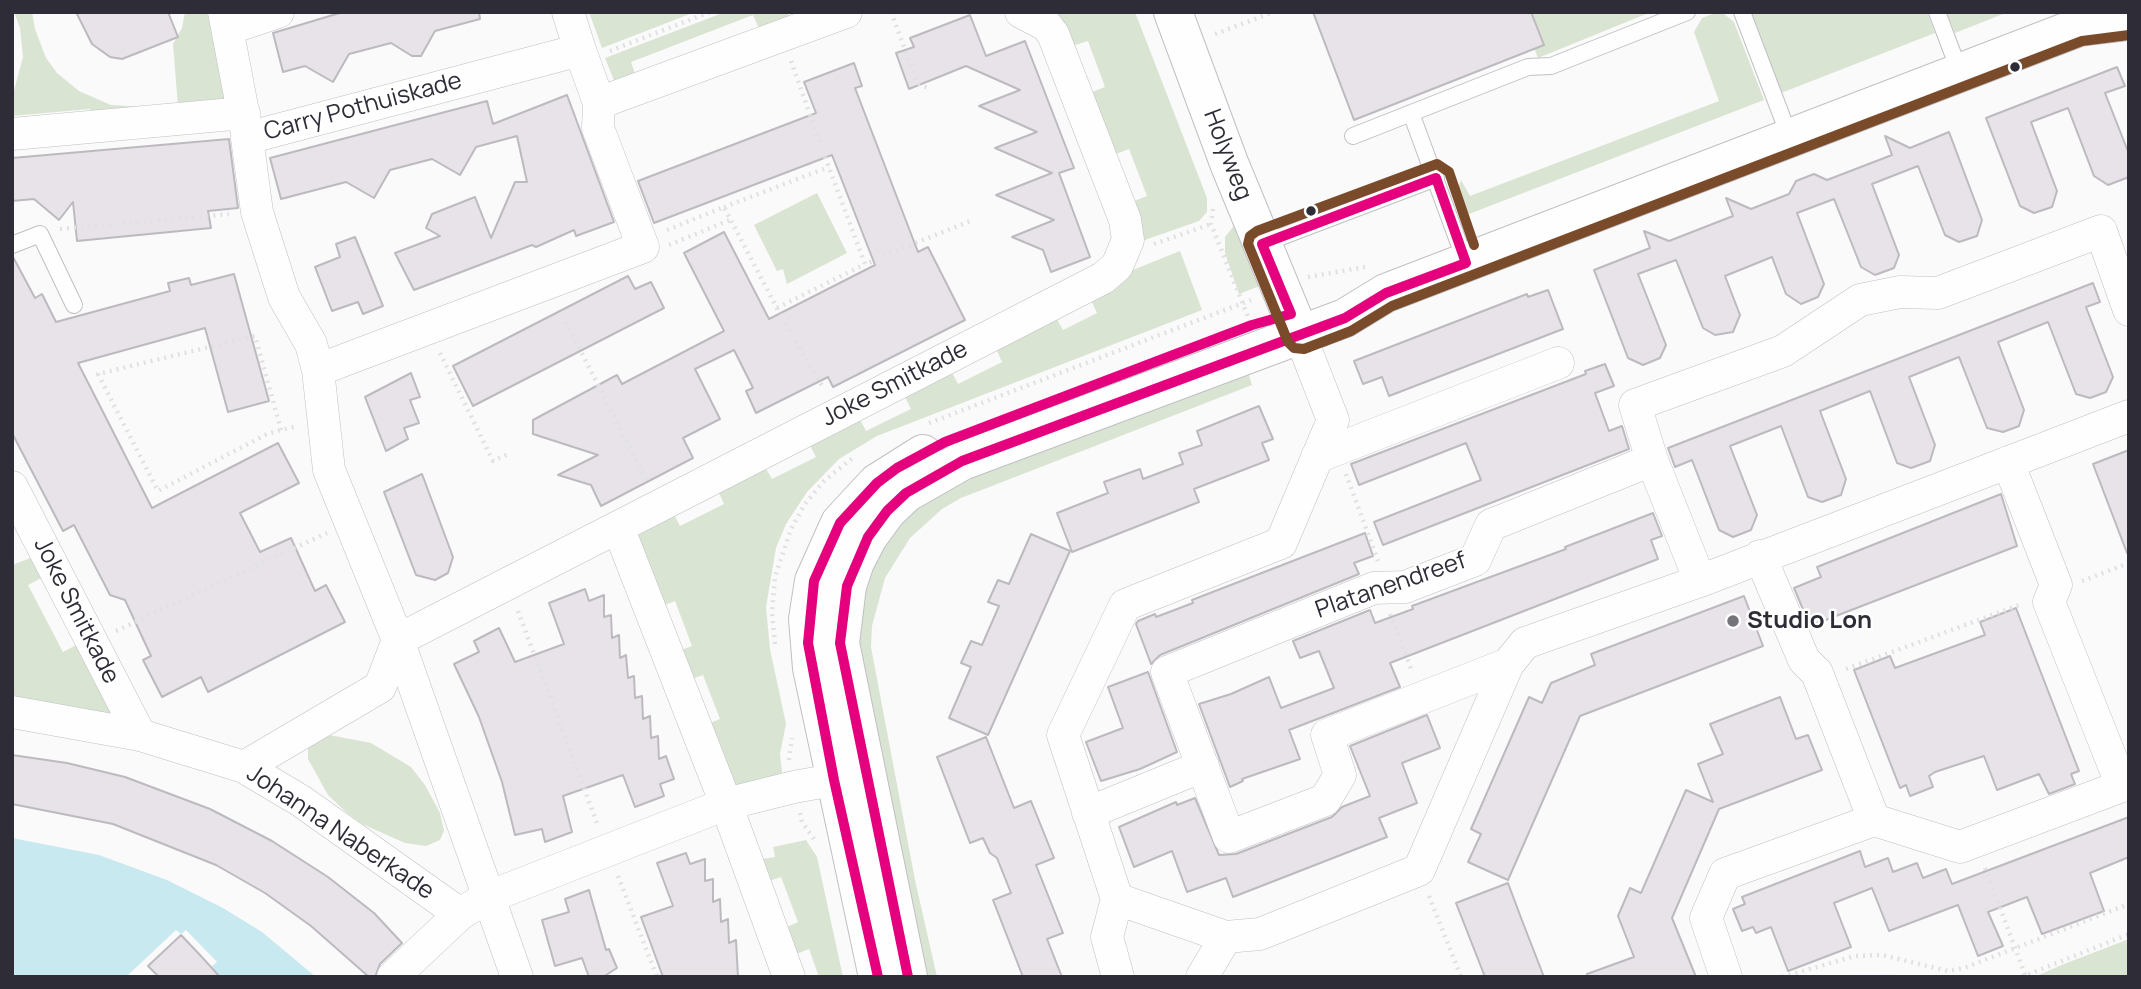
<!DOCTYPE html>
<style>
body{margin:0}
#map{position:relative;width:2141px;height:989px;overflow:hidden;background:#fafafa;font-family:Manrope,sans-serif}
canvas{display:block}
.frame{position:absolute;inset:0;border:14px solid #2e2c37;pointer-events:none}
</style>
<div id="map">
<canvas width="2141" height="989"></canvas>
<div class="frame"></div>
</div>
<script>
const ctx = document.querySelector('canvas').getContext('2d');
ctx.lineJoin = 'round';
function paint(path, color) { ctx.fillStyle = color; ctx.fill(path, 'evenodd'); }
const toPath = rows => new Path2D(rows.map(r => 'M' + r).join(''));
function strokePath(path, color, width, dash) { ctx.strokeStyle = color; ctx.lineWidth = width; ctx.lineCap = dash ? 'butt' : 'round'; ctx.setLineDash(dash || []); ctx.stroke(path); }
function write(font, color, halo, rows, align = 'center') {
  ctx.font = font + ' Manrope,sans-serif'; ctx.lineWidth = 5; ctx.setLineDash([]); ctx.textBaseline = 'middle'; ctx.strokeStyle = halo; ctx.fillStyle = color; for (const [text, x, y, turn = 0] of rows) {
    ctx.save(); ctx.translate(x, y); ctx.rotate((+turn || 0) * Math.PI / 180); ctx.textAlign = isNaN(turn) ? turn : align; if (halo) ctx.strokeText(text, 0, 0); ctx.fillText(text, 0, 0); ctx.restore();
  }
}
paint(toPath([
 [14,12,32,12,35,29,46,58,57,73,79,91,111,105,145,107,91,116,90,109,12,116,12,98,23,57,20,28],
 [185,12,215,12,228,103,178,107,173,44,182,28],
 [589,12,695,12,602,48],
 [725,12,787,12,791,21,761,33,753,15,631,62,637,80,615,83,605,58],
 [1044,12,1135,12,1207,198,1207,212,1199,221,1142,241,1129,203,1147,196,1129,149,1111,156,1087,94,1105,87,1088,41,1069,47],
 [1520,12,1651,12,1538,58],
 [1750,12,1927,12,1935,33,1781,93],
 [1946,12,2008,12,1955,33],
 [1715,13,1724,14,1734,22,1764,100,1469,214,1465,210,1457,190,1461,180,1470,196,1719,101,1694,32,1702,18],
 [817,193,847,253,787,284,783,269,777,271,754,225],
 [1236,223,1262,285,1239,294,1225,253,1225,237],
 [1180,251,1202,310,877,436,839,459,807,492,786,524,776,548,766,607,770,649,786,724,780,754,782,772,780,775,741,786,734,785,703,726,720,719,703,675,686,681,674,653,692,646,675,601,657,608,634,547,637,529,671,509,680,526,724,504,716,486,762,462,772,479,816,457,807,440,857,414,866,431,911,409,902,391,949,367,958,384,1002,362,994,344,1054,314,1063,330,1097,313,1089,296,1123,274],
 [1247,369,1252,385,961,498,942,509,910,538,885,578,872,626,871,647,915,880,937,977,919,977,851,664,871,552,936,483],
 [33,557,45,576,28,585,63,652,80,643,115,710,101,717,12,701,12,565],
 [324,734,371,743,411,767,425,785,440,813,444,831,440,840,426,846,405,843,362,824,346,812,328,795,308,759,308,744],
 [806,840,817,857,843,977,819,977,809,949,791,956,781,930,798,922,781,877,763,883,756,860,775,857,773,847],
 [2129,939,2129,977,2034,977,2064,964]
]), '#dae4d2');
paint(toPath([
 [12,838,99,855,167,880,223,908,262,932,316,977,220,977,211,967,217,962,186,930,181,934,176,930,126,977,12,977]
]), '#c9e9f0');
const building = toPath([
 [76,12,168,12,178,37,122,59,110,57,92,44,76,12],
 [343,12,479,12,480,19,435,31,421,56,412,56,391,43,349,54,333,82,305,66,283,72,273,33,343,12],
 [1313,12,1531,12,1544,45,1354,120,1313,12],
 [970,15,986,56,1025,41,1074,168,1059,173,1090,257,1051,272,1043,250,1012,237,1054,220,996,195,1052,173,995,148,1037,132,979,106,1020,90,966,66,909,89,896,53,914,47,910,38,970,15],
 [854,63,862,86,855,88,918,252,928,247,965,320,833,387,828,377,756,413,746,391,753,388,734,350,695,369,720,419,683,438,693,458,601,506,591,485,558,475,598,455,533,434,533,420,617,375,622,384,724,331,684,253,724,232,769,319,875,265,832,155,654,223,638,181,816,113,804,82,854,63],
 [2117,67,2125,86,2105,93,2129,154,2129,177,2108,185,2094,176,2068,108,2031,122,2057,191,2052,207,2034,213,2020,206,1986,118,2117,67],
 [567,95,614,222,576,236,574,230,536,247,532,245,414,290,395,253,440,236,426,228,432,214,475,197,491,238,515,182,527,182,517,136,476,147,460,175,432,159,390,170,374,198,346,182,281,199,270,158,487,101,493,124,567,95],
 [1949,132,1982,220,1977,236,1959,242,1945,235,1918,166,1872,184,1899,255,1894,268,1875,275,1861,267,1834,199,1797,213,1824,284,1818,297,1801,304,1786,294,1772,257,1725,276,1740,315,1733,332,1715,335,1703,328,1676,260,1638,274,1666,345,1660,358,1643,365,1628,358,1594,270,1650,248,1644,231,1669,241,1733,216,1726,198,1751,209,1789,194,1796,181,1814,174,1827,180,1892,155,1885,136,1910,148,1949,132],
 [229,139,238,208,208,211,211,228,77,241,73,202,59,220,34,199,12,201,12,158,229,139],
 [355,237,383,306,363,314,358,302,332,311,315,267,340,257,336,244,355,237],
 [12,255,35,298,42,294,56,322,170,291,168,283,189,278,191,285,234,274,269,401,228,412,205,328,78,363,152,508,278,443,299,483,240,513,260,552,291,538,315,591,326,585,345,622,208,692,201,677,162,697,143,660,151,656,125,600,110,595,74,525,63,531,12,433,12,255],
 [628,276,635,289,651,282,664,308,473,406,453,366,628,276],
 [2093,283,2100,302,2086,307,2113,377,2106,392,2090,398,2076,394,2048,322,1998,342,2024,410,2019,426,2003,432,1987,428,1959,357,1909,377,1935,445,1930,461,1911,468,1897,463,1870,391,1820,411,1846,479,1841,495,1822,502,1808,497,1781,426,1730,446,1757,515,1751,530,1733,537,1719,530,1692,460,1675,467,1668,448,2093,283],
 [1548,290,1563,329,1389,396,1382,377,1363,384,1354,361,1527,294,1528,297,1548,290],
 [1605,364,1614,386,1595,393,1609,431,1622,426,1629,449,1383,545,1374,522,1481,480,1466,443,1359,485,1351,464,1586,374,1585,371,1605,364],
 [411,373,420,397,410,400,419,423,404,428,408,439,386,451,365,397,411,373],
 [1259,406,1273,439,1262,443,1269,460,1194,489,1199,502,1072,552,1057,513,1108,493,1104,482,1140,469,1143,479,1183,464,1179,453,1202,445,1197,431,1259,406],
 [2129,450,2129,553,2127,553,2093,464,2129,450],
 [422,474,453,557,448,573,435,580,416,575,384,492,422,474],
 [2001,494,2017,546,1810,626,1794,588,1821,577,1817,567,2001,494],
 [1653,513,1662,536,1651,540,1658,559,1390,663,1400,687,1289,730,1300,759,1242,779,1243,781,1230,787,1199,704,1231,694,1269,677,1281,708,1334,688,1319,651,1300,658,1293,641,1370,610,1375,623,1413,609,1412,606,1566,549,1565,547,1653,513],
 [1365,533,1373,556,1354,563,1359,574,1160,655,1151,664,1136,624,1138,621,1155,614,1156,617,1193,603,1192,600,1365,533],
 [1031,534,1070,551,988,735,949,718,971,667,961,663,971,641,982,645,999,606,988,602,998,580,1009,584,1031,534],
 [585,589,589,601,604,595,604,617,611,615,612,638,619,635,620,658,626,655,628,678,634,676,635,698,642,696,643,719,650,716,651,738,658,736,659,759,666,756,674,779,660,784,664,796,635,807,623,775,563,796,572,832,545,842,542,829,515,835,502,782,479,717,454,664,479,652,474,641,499,628,515,662,564,644,549,603,585,589],
 [1744,596,1763,646,1580,716,1508,880,1468,862,1481,834,1471,829,1529,697,1542,703,1551,683,1595,665,1591,654,1744,596],
 [2016,608,2079,771,2071,774,2075,784,2049,794,2039,774,1997,790,1984,756,1935,772,1929,776,1933,787,1910,796,1906,785,1900,788,1854,670,1890,656,1895,668,1985,635,1980,622,2016,608],
 [1148,672,1177,752,1140,769,1101,781,1086,742,1123,728,1108,687,1148,672],
 [1780,697,1796,739,1808,735,1822,770,1719,809,1672,918,1696,977,1587,977,1587,974,1634,957,1618,916,1630,888,1641,893,1686,790,1713,802,1698,764,1723,754,1710,724,1780,697],
 [1427,715,1440,748,1402,763,1417,803,1379,818,1387,837,1233,897,1226,878,1187,892,1172,851,1134,867,1119,827,1176,802,1177,805,1195,798,1219,855,1236,854,1332,817,1342,807,1370,796,1350,746,1427,715],
 [986,737,1014,808,1031,801,1054,858,1036,865,1063,933,1047,939,1062,977,1023,977,993,900,1011,893,997,858,990,853,983,838,970,843,937,757,986,737],
 [12,755,67,763,125,777,210,809,272,841,328,877,374,913,402,943,380,964,375,977,369,977,311,926,265,893,216,865,113,824,12,804,12,755],
 [2129,817,2129,857,2090,873,2104,911,2042,934,2027,897,1988,912,2003,946,1978,956,1958,905,1889,931,1872,888,1834,903,1851,947,1788,971,1771,927,1756,933,1753,927,1742,931,1733,909,1745,904,1742,897,1860,851,1865,867,1888,858,1893,872,1917,863,1923,878,1946,869,1952,884,2129,817],
 [686,853,690,864,705,859,705,881,713,879,713,902,720,899,721,922,728,919,729,943,736,940,738,977,663,977,641,917,673,906,657,863,686,853],
 [1508,883,1523,923,1544,977,1485,977,1456,903,1508,883],
 [589,890,606,950,609,949,617,968,603,977,589,977,582,958,555,966,542,920,569,912,565,899,589,890],
 [181,935,200,955,220,977,159,977,148,966,181,935]
]);
paint(building, '#e7e3e9');
strokePath(building, '#bdbabf', 2);
const lane = toPath([
 [1742,12,1790,138],
 [1937,12,1960,73],
 [1411,113,1466,263],
 [1353,136,1528,67,1551,66,1687,12],
 [1262,244,1436,178],
 [12,245,40,234,74,305]
]);
const street = toPath([
 [224,12,247,133],
 [568,12,580,50],
 [230,28,278,12],
 [12,134,244,113],
 [1300,335,1333,420,1281,543,1125,605,1063,735,1117,899,1226,937,1260,934,1419,870,1508,664,1525,643,1700,581,2129,416],
 [318,370,643,247,598,128,599,103],
 [1317,457,1558,363],
 [12,487,140,735],
 [618,527,726,804,789,977],
 [1760,556,1804,660,1817,673,1874,820],
 [1700,581,1652,460,1635,405,1783,351,1860,300,1900,292,1938,293,2101,231,2129,310],
 [1508,664,1327,735,1340,775,1325,800,1229,837,1167,672,1374,588,1405,587,1475,560,1491,525,1652,460],
 [12,712,140,735,244,767,301,801,460,914],
 [244,767,380,687,398,640,1103,278,1117,266,1128,240,1125,220,1053,34,1046,25,1021,12],
 [1088,813,1203,766],
 [1117,899,1107,937,1118,977],
 [393,977,460,914,486,898,726,804,794,787,860,775],
 [517,977,398,640,329,470,318,370,311,344,284,297,257,212,247,138,580,50,599,103,846,12],
 [1202,977,1226,937],
 [1726,977,1706,918,1725,874,1874,820,1960,847,2122,786,2049,602,2056,585,2008,462]
]);
const secondary = toPath([
 [1173,12,1229,163,1300,335],
 [878,977,812,668,808,619,814,581,840,523,877,483,923,454],
 [908,977,840,643,847,586,855,562,868,537,887,511,906,493,962,461,1345,318,1386,293,2079,27,2129,21]
]);
strokePath(lane, '#c0c0c5', 18);
strokePath(street, '#c0c0c5', 33);
strokePath(secondary, '#c0c0c5', 40);
strokePath(toPath([
 [891,12,918,84,931,89],
 [1215,34,1274,12],
 [610,51,710,12],
 [791,61,821,146],
 [825,157,865,264,873,261],
 [724,207,829,167],
 [1213,209,1211,224,1249,319],
 [60,229,229,214],
 [667,230,724,207,780,314],
 [1154,244,1211,224],
 [669,245,730,220],
 [883,256,973,220],
 [1308,277,1365,267],
 [777,308,865,264],
 [566,322,648,483],
 [785,323,824,389],
 [440,353,493,461,510,453],
 [929,423,1251,300],
 [281,430,255,336,98,374,158,491,267,434,281,430,298,426],
 [1346,474,1378,561],
 [2082,581,2129,563],
 [518,611,598,826],
 [1390,614,1412,671],
 [116,631,327,533],
 [775,644,772,613,775,577,791,529,805,504,824,481,854,457],
 [1846,669,2022,604],
 [789,760,792,738],
 [800,813,802,822,814,839],
 [1985,868,2026,977],
 [618,876,657,977],
 [1429,896,1461,977],
 [1782,977,1855,956,1882,955,1948,971,1964,968,2129,904],
 [1852,977,1896,977],
 [2022,977,2129,934]
]), '#e1e1e2', 4.5, [2, 5]);
strokePath(lane, '#fefefe', 16);
strokePath(street, '#fefefe', 32);
strokePath(secondary, '#fefefe', 38);
strokePath(toPath([
 [878,977,834,780,808,643,814,581,840,523,877,483,897,468,945,442,1252,325,1291,314,1262,244,1436,178,1466,263,1386,293,1345,318,962,461,906,493,887,511,868,537,847,586,840,643,908,977]
]), '#e5007d', 10);
strokePath(toPath([
 [1474,245,1449,172,1437,164,1257,231,1250,236,1248,244,1288,342,1294,348,1304,349,1351,331,1392,306,2082,41,2129,35]
]), '#7a4b2a', 10);
for (const [x, y, r, color] of [
 [2015,67,6,"#2e2c37"],
 [1311,211,6,"#2e2c37"],
 [1733,621,7,"#75747b"]
]) { const dot = new Path2D(); dot.arc(x, y, r, 0, 2 * Math.PI); ctx.fillStyle = color; ctx.fill(dot); strokePath(dot, '#fff', 2.5); }
write('24px', '#2e2c37', '#fff', [
 ["Carry Pothuiskade",363,107,-15],
 ["Holyweg",1227,155,69],
 ["Joke Smitkade",895,384,-27],
 ["Platanendreef",1391,586,-19],
 ["Joke Smitkade",76,611,63],
 ["Johanna Naberkade",340,833,34]
]);
write('bold 24px', '#2e2c37', '#fff', [
 ["Studio Lon",1747,621]
], 'left');
</script>
